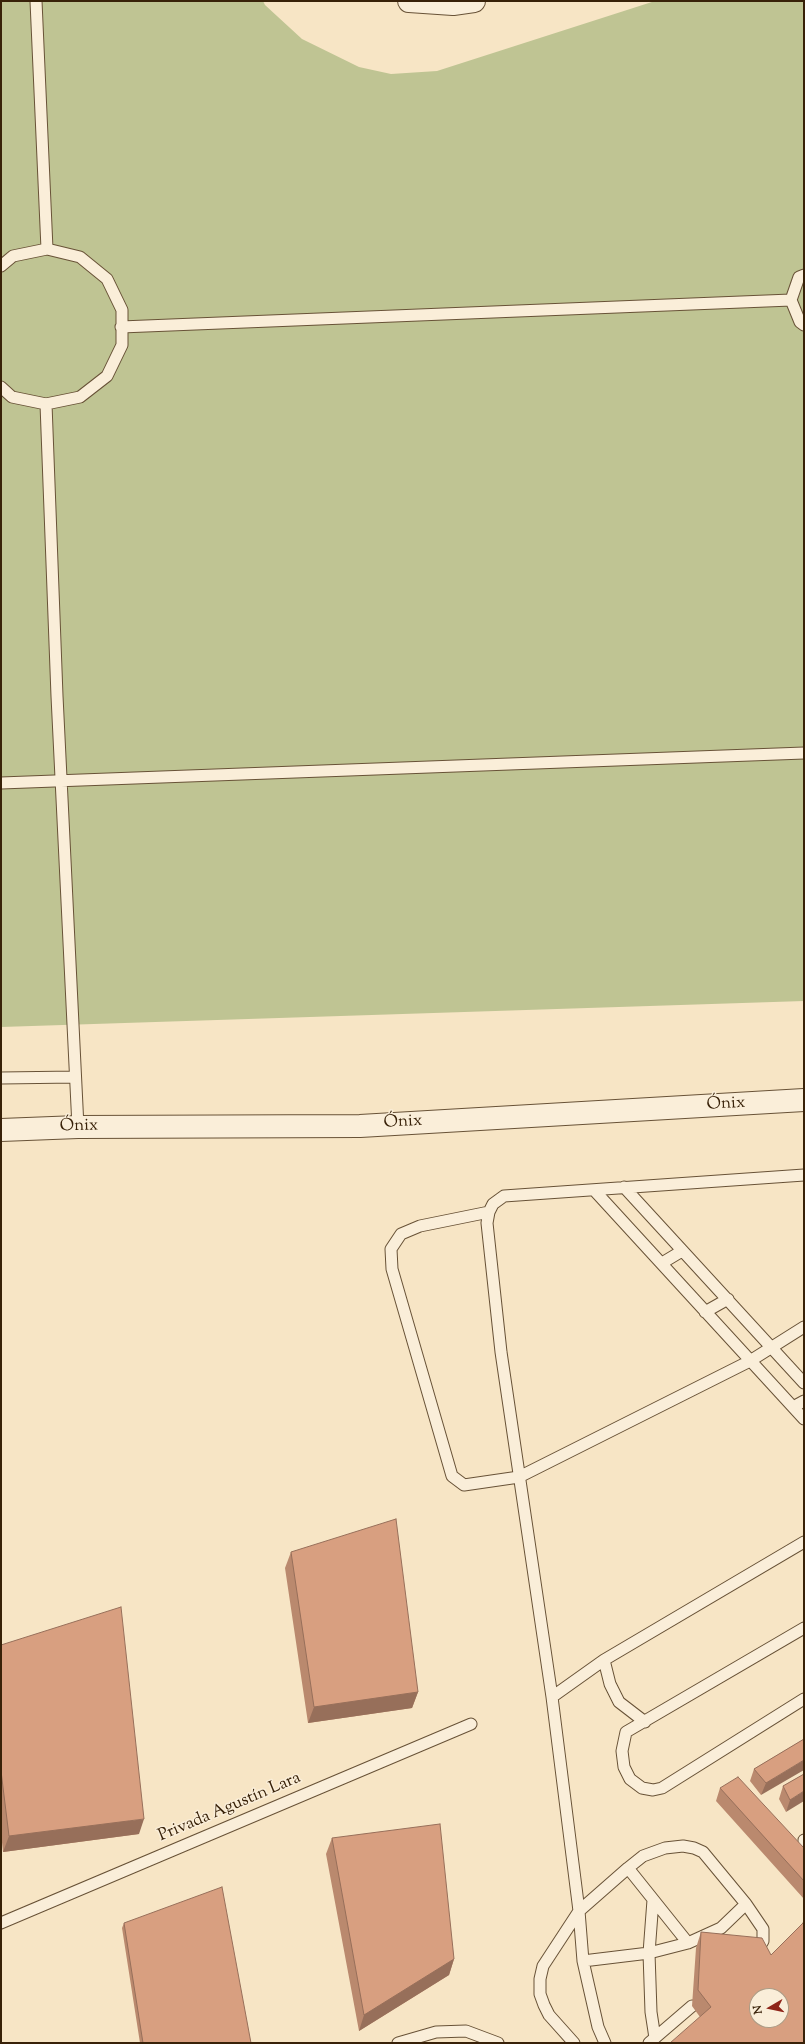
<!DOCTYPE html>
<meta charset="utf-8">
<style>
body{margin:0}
#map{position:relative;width:805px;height:2044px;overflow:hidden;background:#f7e5c5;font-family:"Sorts Mill Goudy",serif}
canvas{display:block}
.frame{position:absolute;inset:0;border:2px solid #382108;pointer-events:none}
.north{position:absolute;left:749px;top:1988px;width:40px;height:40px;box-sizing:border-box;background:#faeed9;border:1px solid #ac9c85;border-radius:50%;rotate:261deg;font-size:11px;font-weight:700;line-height:16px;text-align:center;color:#382108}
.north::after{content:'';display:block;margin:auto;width:14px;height:18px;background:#8f2418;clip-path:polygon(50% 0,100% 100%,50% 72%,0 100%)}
</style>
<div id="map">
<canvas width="805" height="2044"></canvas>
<div class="frame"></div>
<div class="north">N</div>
</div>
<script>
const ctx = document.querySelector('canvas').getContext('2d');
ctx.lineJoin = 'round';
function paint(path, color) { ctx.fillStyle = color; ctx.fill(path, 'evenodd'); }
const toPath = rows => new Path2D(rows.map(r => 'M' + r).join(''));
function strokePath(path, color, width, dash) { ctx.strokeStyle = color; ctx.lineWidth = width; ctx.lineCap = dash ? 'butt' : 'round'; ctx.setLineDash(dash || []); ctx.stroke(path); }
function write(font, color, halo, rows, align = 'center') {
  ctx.font = font + ' "Sorts Mill Goudy",serif'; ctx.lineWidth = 3; ctx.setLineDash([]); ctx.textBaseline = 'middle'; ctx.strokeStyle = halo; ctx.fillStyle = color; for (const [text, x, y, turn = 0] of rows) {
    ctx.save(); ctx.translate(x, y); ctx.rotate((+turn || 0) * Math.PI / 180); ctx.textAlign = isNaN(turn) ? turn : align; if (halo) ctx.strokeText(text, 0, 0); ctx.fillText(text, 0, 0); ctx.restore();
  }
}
paint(toPath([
 [1,1,263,1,265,5,302,39,359,67,391,74,437,71,655,1,804,1,804,1001,1,1027]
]), '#bfc493');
const service = toPath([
 [36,1,47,249],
 [1,266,13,256,47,249,80,257,107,279,122,310,122,345,107,376,80,397,46,404,12,397,1,387],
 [804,275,799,277,791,300,800,322,804,325],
 [121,327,791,300],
 [46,404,57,696,78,1127],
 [1,783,804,753],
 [1,1078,75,1077],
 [624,1187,804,1383],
 [594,1190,804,1419],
 [489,1212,420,1226,401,1234,391,1249,392,1269,452,1476,464,1485,519,1477,750,1361,804,1327],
 [662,1263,682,1251],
 [705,1312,728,1299],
 [793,1407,804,1401],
 [804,1628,626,1732,622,1751,624,1767,630,1779,642,1788,653,1790,662,1788,804,1699],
 [604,1660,610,1684,619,1702,645,1722],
 [552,1697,604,1660,804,1542],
 [804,1840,804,1843],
 [628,1868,688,1943],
 [653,1900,649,1953,651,2012,655,2038],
 [746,1904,763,1929,763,1941,756,1953],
 [1,1923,471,1724],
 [398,2043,436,2032,466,2031,498,2043],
 [574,2043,549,2015,544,2005,540,1994,540,1979,543,1966,579,1911,628,1868,643,1856,665,1848,683,1846,694,1848,703,1852,746,1904,721,1928,688,1943,649,1953,583,1961],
 [605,2043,598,2027,583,1961,579,1911,552,1697,501,1352,487,1223,489,1212,493,1204,504,1196,804,1175],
 [649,2043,692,2006]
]);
const minor = toPath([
 [409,1,453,4,474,1],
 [1,1130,78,1127,360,1126,804,1100]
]);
strokePath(service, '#685237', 13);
strokePath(minor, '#685237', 24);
strokePath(service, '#faeed9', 11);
strokePath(minor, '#faeed9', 22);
paint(toPath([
 [291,1552,418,1692,412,1708,308,1723,285,1568],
 [1,1645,139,1834,3,1852,1,1833],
 [804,1739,761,1795,750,1781,754,1769],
 [804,1774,786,1812,779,1799,783,1786],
 [720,1788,804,1848,804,1899,716,1801],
 [332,1838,454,1959,449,1975,359,2031,326,1854],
 [124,1923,251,2043,140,2043,122,1928],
 [701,1932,771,1955,804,2043,700,2017,692,2006,696,1948]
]), '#ba896e');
paint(toPath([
 [418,1692,412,1708,308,1723,314,1707],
 [804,1760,804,1770,761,1795,766,1783],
 [804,1791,804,1801,786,1812,790,1800],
 [144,1819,139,1834,3,1852,9,1836],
 [454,1959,449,1975,359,2031,364,2015]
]), '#976f5a');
const building = toPath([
 [396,1519,418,1692,314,1707,291,1552,396,1519],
 [121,1607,144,1819,9,1836,1,1771,1,1645,121,1607],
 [804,1739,804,1760,766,1783,754,1769,804,1739],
 [804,1774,804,1791,790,1800,783,1786,804,1774],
 [738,1777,804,1848,804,1881,720,1788,738,1777],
 [440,1824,454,1959,364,2015,332,1838,440,1824],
 [222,1887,251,2043,143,2043,124,1923,222,1887],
 [803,1923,804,1924,804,2043,670,2043,711,2007,698,1990,701,1932,762,1938,771,1955,803,1923],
 [757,1996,781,1996,781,2020,757,2020,757,1996]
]);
paint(building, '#d89f80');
strokePath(building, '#976f5a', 1);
write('17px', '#382108', '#faeed9', [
 ["Ónix",726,1105,-3],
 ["Ónix",403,1123,-3],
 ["Ónix",79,1127,-1],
 ["Privada Agustín Lara",230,1808,-23]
]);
</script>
